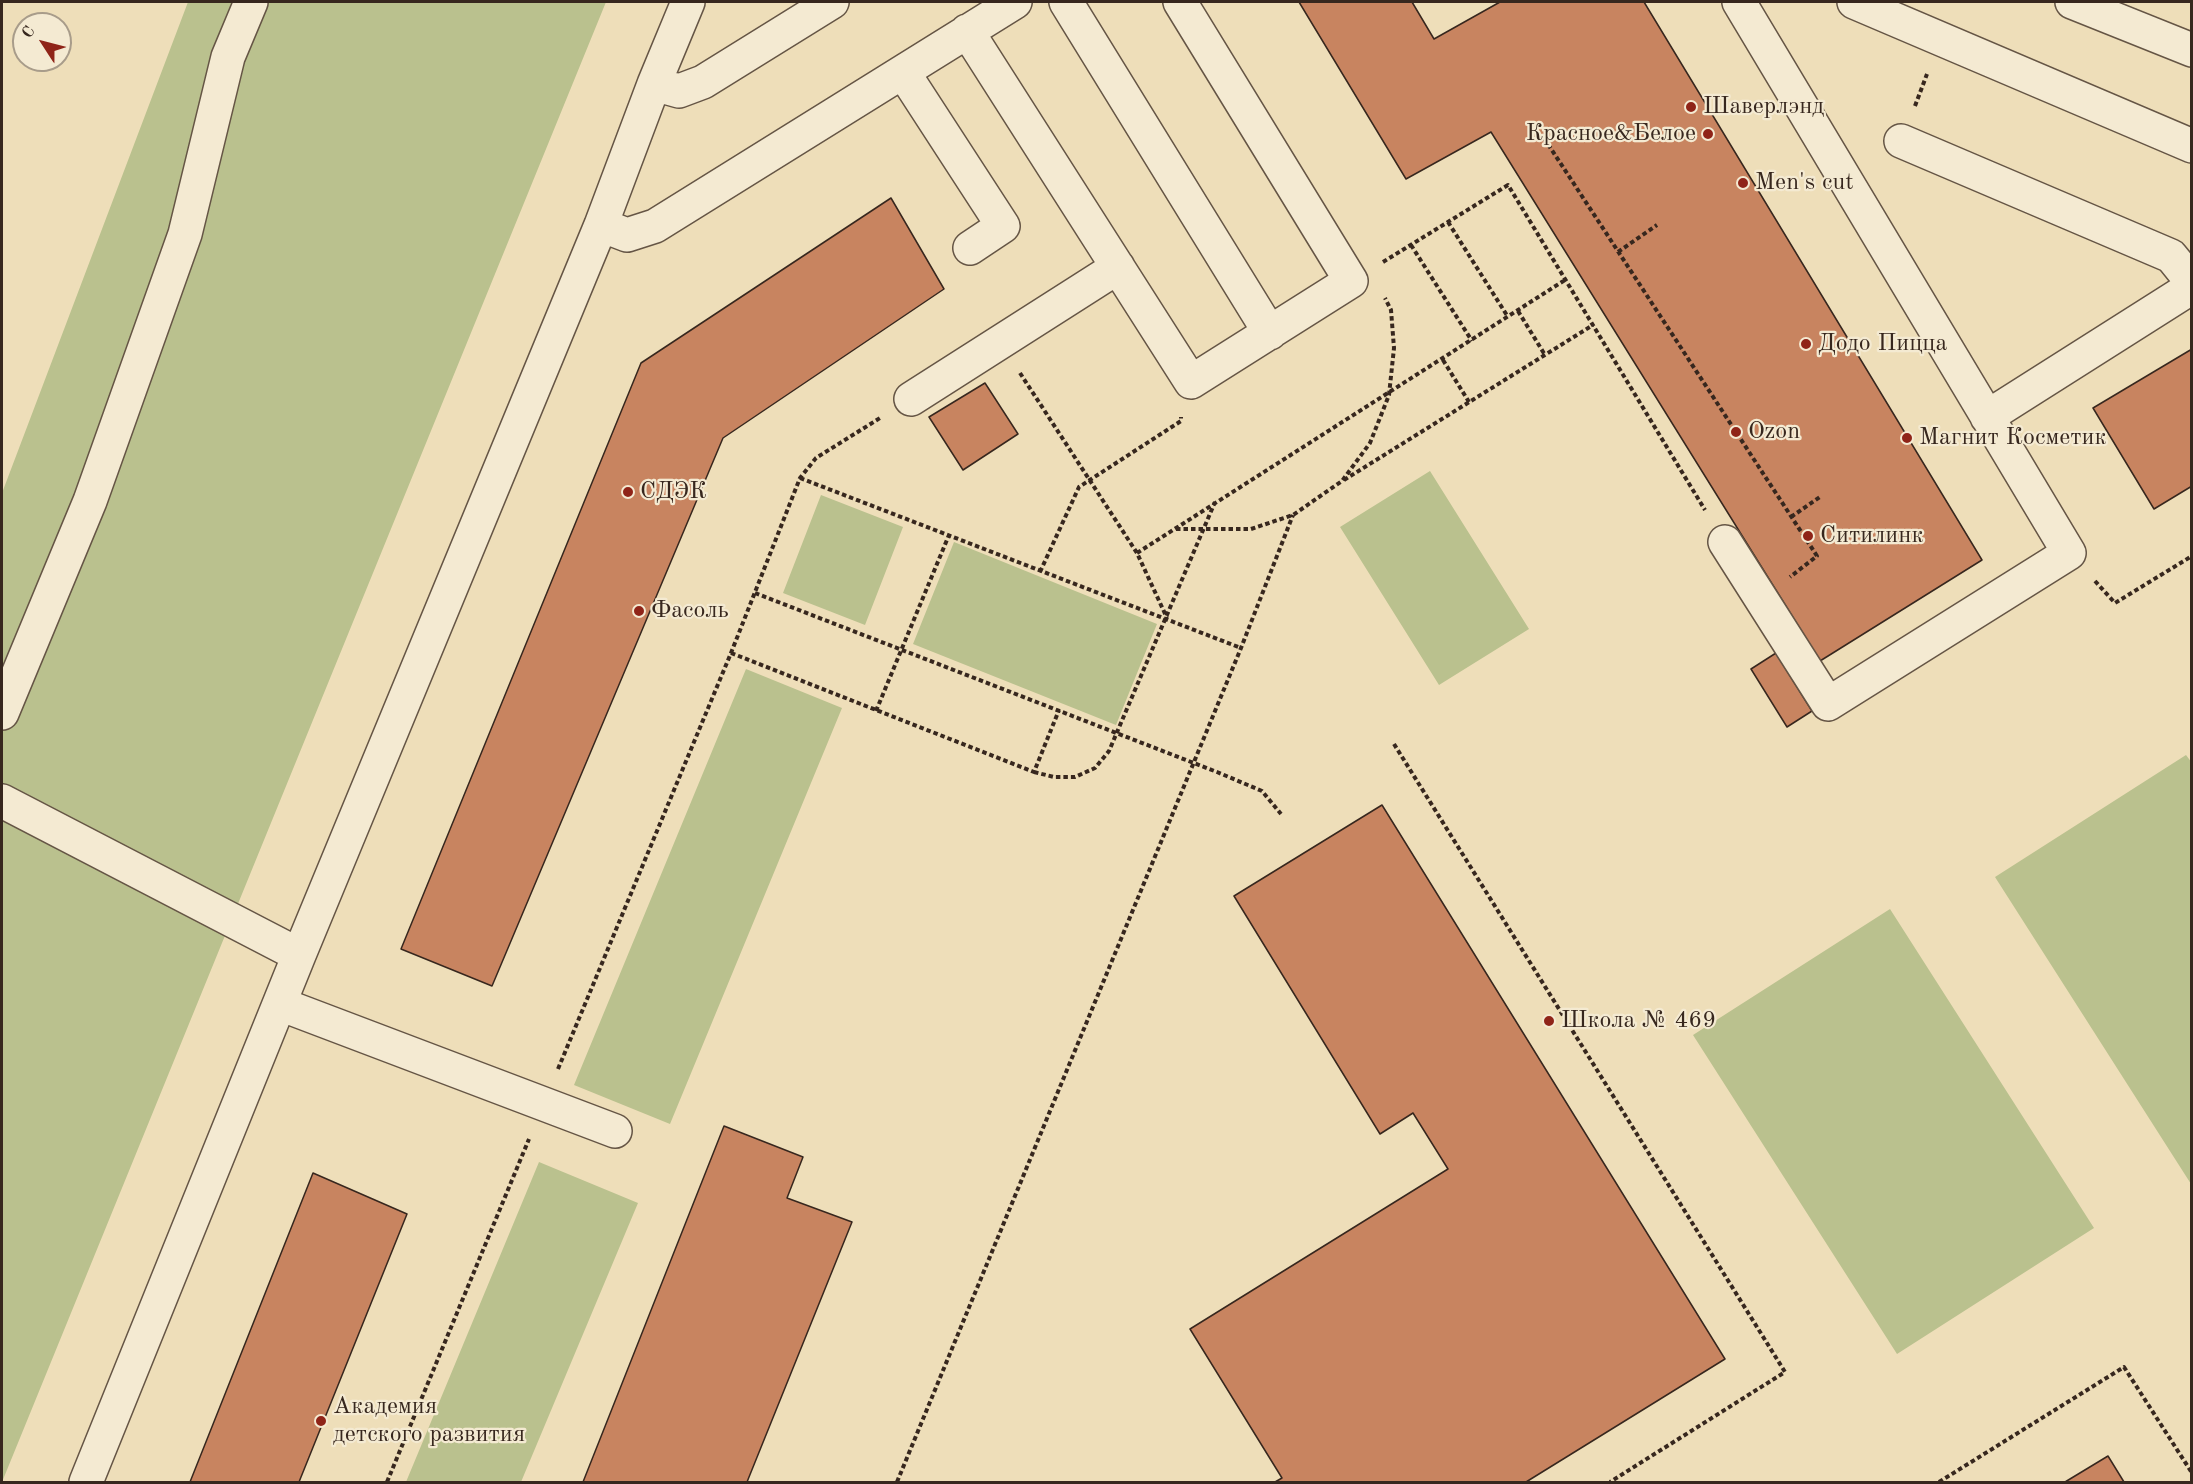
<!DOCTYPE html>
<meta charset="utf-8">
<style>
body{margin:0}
#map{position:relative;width:2193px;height:1484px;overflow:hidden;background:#eedeb9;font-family:"Old Standard TT",serif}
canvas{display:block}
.frame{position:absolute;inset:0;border:3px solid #37271e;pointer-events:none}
.north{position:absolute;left:12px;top:12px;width:60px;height:60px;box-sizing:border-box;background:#f4ead2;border:2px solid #a89c8a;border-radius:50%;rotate:306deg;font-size:16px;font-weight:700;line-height:24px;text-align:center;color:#37271e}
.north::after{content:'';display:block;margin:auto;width:21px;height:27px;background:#8f2418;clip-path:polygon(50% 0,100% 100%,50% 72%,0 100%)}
</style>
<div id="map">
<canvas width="2193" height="1484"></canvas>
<div class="frame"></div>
<div class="north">С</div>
</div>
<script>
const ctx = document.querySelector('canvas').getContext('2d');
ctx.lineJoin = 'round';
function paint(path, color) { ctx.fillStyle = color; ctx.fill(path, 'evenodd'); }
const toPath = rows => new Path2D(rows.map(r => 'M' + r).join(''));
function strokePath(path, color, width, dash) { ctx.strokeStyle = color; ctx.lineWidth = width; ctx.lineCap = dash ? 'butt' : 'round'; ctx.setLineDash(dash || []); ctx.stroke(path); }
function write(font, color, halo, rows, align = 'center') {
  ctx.font = font + ' "Old Standard TT",serif'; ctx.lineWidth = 4.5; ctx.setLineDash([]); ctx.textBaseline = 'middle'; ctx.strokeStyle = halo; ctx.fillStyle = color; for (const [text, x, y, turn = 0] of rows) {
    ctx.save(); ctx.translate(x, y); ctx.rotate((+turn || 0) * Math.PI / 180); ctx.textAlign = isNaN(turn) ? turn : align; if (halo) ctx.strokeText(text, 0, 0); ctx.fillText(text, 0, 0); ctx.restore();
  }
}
paint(toPath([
 [188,2,606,2,2,1482,2,493],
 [1430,471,1529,629,1439,685,1340,527],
 [821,495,903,527,865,625,783,593],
 [954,542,1157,624,1116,725,913,644],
 [746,669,842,708,670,1124,574,1085],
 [2186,755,2192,763,2191,1184,1995,877],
 [1890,909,2094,1228,1897,1354,1693,1035],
 [539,1162,638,1203,521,1482,406,1482]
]), '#bac18e');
const building = toPath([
 [1299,2,1412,2,1434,39,1500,2,1644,2,1982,560,1820,661,1491,132,1406,179,1299,2],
 [891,198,944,289,723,438,492,986,401,949,641,363,891,198],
 [2192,349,2192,486,2154,509,2093,408,2192,349],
 [985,383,1018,434,963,470,929,417,985,383],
 [1776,653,1812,711,1787,727,1751,669,1776,653],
 [1382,805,1725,1359,1526,1482,1275,1482,1282,1478,1190,1329,1448,1169,1413,1113,1380,1134,1234,896,1382,805],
 [724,1126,803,1157,787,1198,852,1222,747,1482,583,1482,724,1126],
 [313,1173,407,1214,299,1482,190,1482,313,1173],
 [2108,1456,2124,1482,2065,1482,2108,1456]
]);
paint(building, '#c88460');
strokePath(building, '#37271e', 1.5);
const minor = toPath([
 [1066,2,1270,333],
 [1854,2,2192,146],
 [2072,2,2192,50],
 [967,31,1191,382,1351,281,1180,2],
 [903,72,1003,226,970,248],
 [654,84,688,2],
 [1901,141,2171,256,2192,282],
 [601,225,627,235,655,226,1015,2],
 [911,399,1118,267],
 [1987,417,2192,287],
 [1725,542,1828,704,2069,553,1739,2],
 [2,713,90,501,185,234,228,57,251,2],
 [2,801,299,955],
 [280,1004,615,1131],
 [86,1482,299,955,601,225,654,84,679,91,703,82,832,2]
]);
strokePath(minor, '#655545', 36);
strokePath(toPath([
 [1915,106,1927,74],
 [1544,138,1817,556,1790,577],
 [1448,222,1508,317],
 [1411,245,1472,341],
 [1618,252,1657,225],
 [1383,262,1508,185,1705,510],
 [1518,311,1545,355],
 [1443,360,1469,402],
 [1020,373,1137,553,1167,618],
 [800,478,1241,648],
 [1344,480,1593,325],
 [1791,517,1820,497],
 [1176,529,1251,529,1293,515,1342,481,1370,443,1389,395,1394,348,1391,310,1385,298],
 [1137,553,1565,280],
 [1040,572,1079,487,1181,421,1181,417],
 [2095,581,2115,603,2192,556],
 [755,593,1217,772,1262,791,1281,814],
 [731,653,1034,772,1059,710],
 [876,711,949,535],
 [1394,744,1785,1372,1610,1482],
 [1034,772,1054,777,1075,777,1095,768,1109,751,1215,502],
 [558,1069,731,653,800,478,816,458,880,418],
 [387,1482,529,1139],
 [897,1482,1241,648,1293,515],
 [1939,1482,2124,1367,2192,1473]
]), '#37271e', 4, [4.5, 3]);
strokePath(minor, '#f4ead2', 33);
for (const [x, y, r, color] of [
 [1691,107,6,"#8f2418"],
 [1708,134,6,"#8f2418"],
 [1743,183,6,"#8f2418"],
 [1806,344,6,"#8f2418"],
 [1736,432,6,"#8f2418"],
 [1907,438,6,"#8f2418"],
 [628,492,6,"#8f2418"],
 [1808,536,6,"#8f2418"],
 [639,611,6,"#8f2418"],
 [1549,1021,6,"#8f2418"],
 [321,1421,6,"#8f2418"]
]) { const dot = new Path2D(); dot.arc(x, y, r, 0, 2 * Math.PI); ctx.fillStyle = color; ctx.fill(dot); strokePath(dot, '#f4ead2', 2); }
write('24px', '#37271e', '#f4ead2', [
 ["Шаверлэнд",1703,107],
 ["Красное&Белое",1696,134,"right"],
 ["Men's cut",1755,183],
 ["Додо Пицца",1818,344],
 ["Ozon",1748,432],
 ["Магнит Косметик",1919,438],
 ["СДЭК",640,492],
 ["Ситилинк",1820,536],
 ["Фасоль",651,611],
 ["Школа № 469",1561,1021],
 ["Академия",333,1407],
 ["детского развития",333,1435]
], 'left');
</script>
